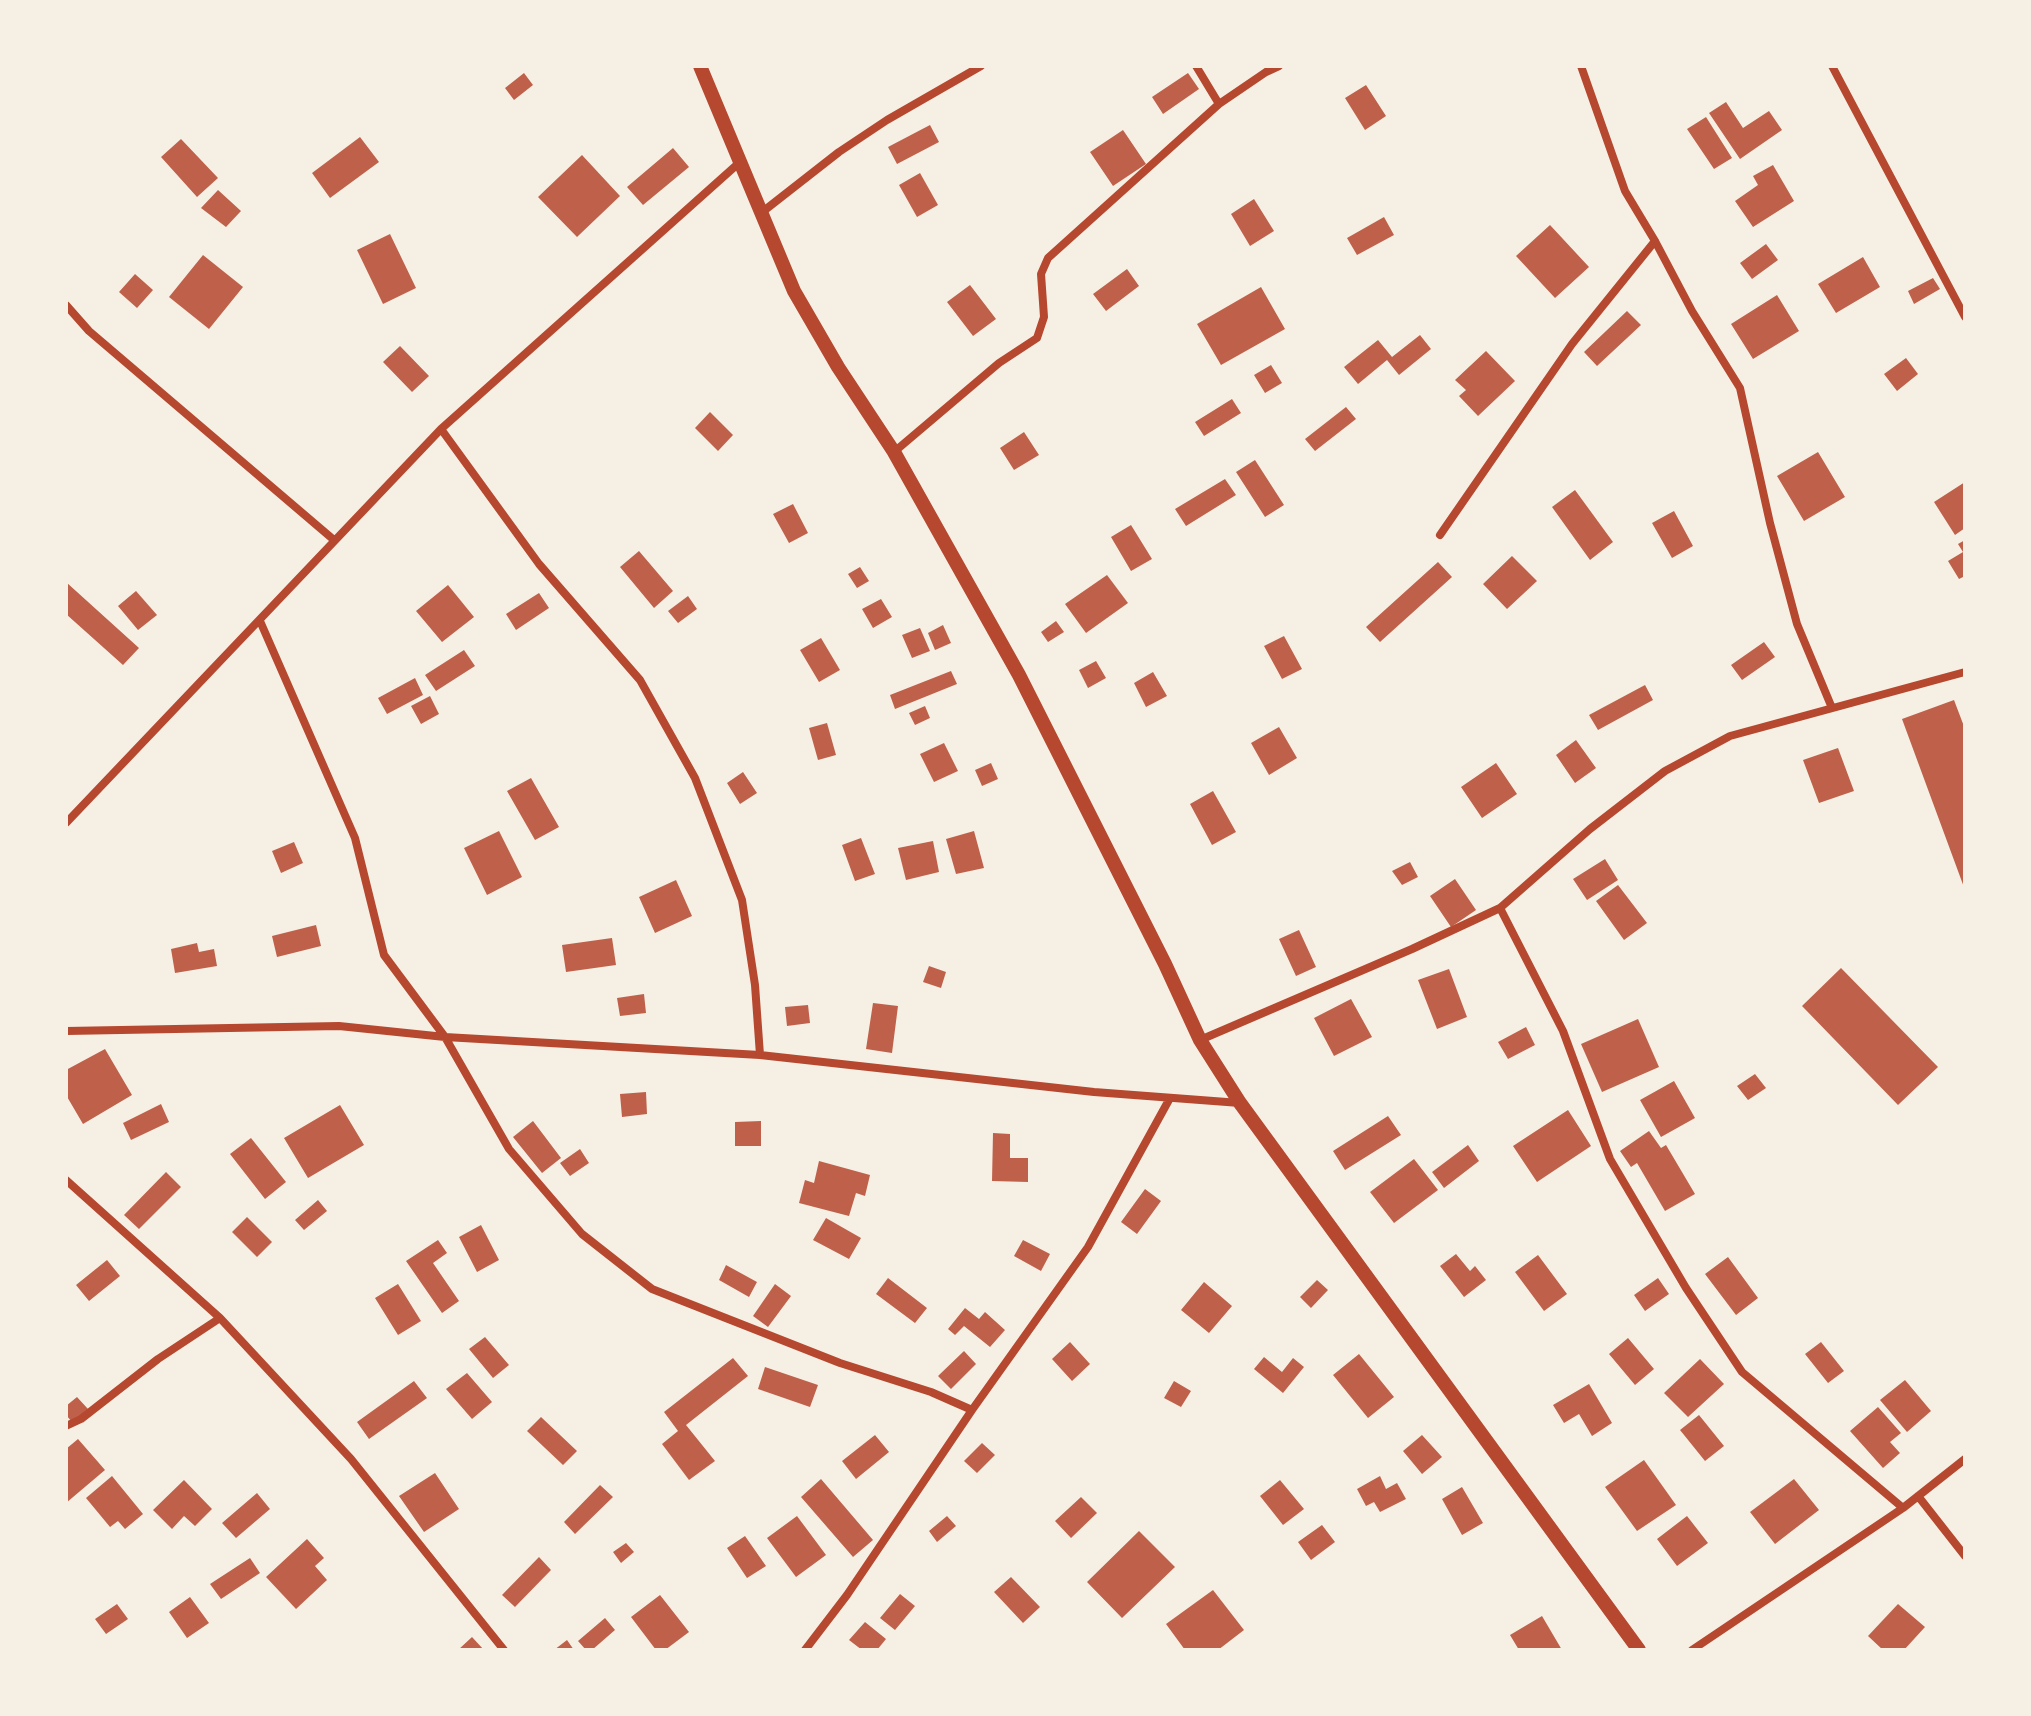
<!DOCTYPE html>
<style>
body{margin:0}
#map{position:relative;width:2031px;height:1716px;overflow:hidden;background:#f6efe4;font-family:Rubik,sans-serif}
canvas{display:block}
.frame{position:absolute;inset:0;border:68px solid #f6efe4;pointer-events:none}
</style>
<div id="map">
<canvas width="2031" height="1716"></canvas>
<div class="frame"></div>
</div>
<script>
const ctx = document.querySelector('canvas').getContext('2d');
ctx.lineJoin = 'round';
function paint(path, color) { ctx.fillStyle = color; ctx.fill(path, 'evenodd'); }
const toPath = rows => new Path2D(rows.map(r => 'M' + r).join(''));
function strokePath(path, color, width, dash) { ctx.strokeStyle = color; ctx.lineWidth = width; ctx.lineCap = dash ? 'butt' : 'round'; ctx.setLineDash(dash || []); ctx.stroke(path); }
paint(toPath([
 [524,73,533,85,514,100,505,88],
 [1188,73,1199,89,1163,114,1152,97],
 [1366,85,1386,116,1365,130,1345,98],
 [1726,102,1743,128,1769,111,1782,130,1740,159,1709,113],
 [1706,117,1732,158,1714,169,1687,129],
 [930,125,939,142,897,164,888,147],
 [1123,130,1146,164,1113,186,1090,152],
 [360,137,379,162,330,198,312,173],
 [181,139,218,178,197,197,161,157],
 [673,148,689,167,643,205,627,187],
 [582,155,620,196,577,237,538,197],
 [1773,165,1794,201,1753,227,1735,201,1758,185,1753,176],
 [920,173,938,205,917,217,899,185],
 [218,190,241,211,226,227,201,208],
 [1254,199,1274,231,1250,246,1231,214],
 [1384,217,1394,235,1357,255,1347,238],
 [1550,225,1589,267,1555,298,1516,256],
 [390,234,416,288,383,304,357,250],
 [1766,244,1778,260,1752,279,1740,263],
 [203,255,243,287,209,329,169,297],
 [1863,257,1880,287,1836,313,1818,284],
 [1127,269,1139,286,1106,311,1093,294],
 [135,274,153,290,137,308,119,292],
 [1933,278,1940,289,1914,304,1908,291],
 [970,285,996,319,973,336,947,302],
 [1261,287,1285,329,1221,365,1197,324],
 [1777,295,1799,331,1753,359,1731,324],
 [1627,311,1641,325,1597,366,1584,352],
 [1420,335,1431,349,1399,375,1387,360,1358,384,1344,367,1378,340,1392,357],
 [400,346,429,376,412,392,383,362],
 [1486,351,1515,381,1478,416,1459,396,1466,390,1455,380],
 [1906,358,1918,374,1897,391,1884,374],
 [1271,365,1282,383,1265,393,1254,375],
 [1232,399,1241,413,1204,436,1195,422],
 [1346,407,1356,419,1315,451,1305,439],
 [710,412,733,435,718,451,695,428],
 [1024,432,1039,455,1014,470,1000,448],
 [1818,452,1845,497,1804,521,1777,476],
 [1255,460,1284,505,1265,517,1236,472],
 [1225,479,1236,495,1186,526,1175,509],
 [1965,482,1965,528,1955,535,1934,502],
 [1575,490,1613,542,1590,560,1552,507],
 [793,504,808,533,789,543,773,514],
 [1674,511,1693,546,1672,558,1652,523],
 [1131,525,1152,559,1131,571,1111,537],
 [1965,540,1965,576,1959,579,1948,561,1963,552,1958,544],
 [639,551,673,591,654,608,620,567],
 [1512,556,1537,581,1507,609,1483,584],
 [1438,562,1452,577,1380,642,1366,627],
 [860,567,869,581,857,588,848,574],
 [1107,575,1128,603,1086,633,1065,604],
 [66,582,139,648,123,665,66,614],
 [448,585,474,617,442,642,416,611],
 [136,591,157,615,138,630,118,606],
 [539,593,549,608,516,630,506,614],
 [688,596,697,609,678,623,668,611],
 [881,599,892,617,873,628,862,609],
 [1056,621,1064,632,1048,642,1041,632],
 [943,625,951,643,935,650,928,633],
 [920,628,930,651,912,658,902,635],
 [1284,636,1302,669,1282,679,1264,646],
 [821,638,840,670,819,682,800,650],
 [1764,642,1775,657,1742,680,1731,665],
 [464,650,475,666,436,691,425,675],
 [1096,661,1106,678,1088,688,1079,670],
 [951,671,957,684,895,709,890,695],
 [1153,672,1167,696,1146,707,1134,683],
 [415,678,423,695,387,714,378,698],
 [1645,685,1653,700,1598,730,1589,715],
 [430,696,439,714,421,724,411,706],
 [1954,700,1965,729,1965,890,1902,719],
 [925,706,930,718,915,725,909,713],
 [827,723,836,755,818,760,809,728],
 [1279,727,1297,758,1269,775,1251,743],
 [1576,740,1596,768,1575,783,1556,755],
 [944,743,958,771,934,782,920,754],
 [1838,748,1854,791,1819,803,1803,760],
 [991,763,998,779,982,786,975,770],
 [1496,763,1517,794,1482,818,1461,787],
 [743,772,757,793,740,804,727,783],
 [531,778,559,827,535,840,507,791],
 [1213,791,1236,832,1212,845,1190,804],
 [499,831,522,877,487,895,464,848],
 [974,831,984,868,956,874,946,839],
 [861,838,875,874,855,881,842,845],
 [933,841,939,872,906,880,898,848],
 [294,842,303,863,281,873,272,851],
 [1605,859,1618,880,1587,900,1573,879],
 [1410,862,1418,877,1402,885,1392,871],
 [1455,879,1476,910,1451,927,1430,896],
 [676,880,692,916,655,933,639,897],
 [1618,885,1647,923,1624,940,1596,901],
 [316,925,321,946,277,957,272,936],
 [1299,930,1316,967,1296,976,1279,939],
 [612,938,616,965,566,972,562,945],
 [197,943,199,952,214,949,217,966,175,973,171,949],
 [929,966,946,972,941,988,923,982],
 [1841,968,1938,1067,1898,1105,1802,1006],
 [1449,969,1467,1017,1437,1029,1418,980],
 [644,994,646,1013,620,1016,617,998],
 [1351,999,1372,1037,1334,1056,1314,1018],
 [873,1003,898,1006,892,1053,866,1049],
 [808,1005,810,1023,787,1026,785,1007],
 [1638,1019,1659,1067,1602,1092,1581,1044],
 [1526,1027,1535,1045,1508,1059,1498,1042],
 [105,1049,132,1095,83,1124,66,1095,66,1070],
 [1755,1074,1766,1088,1748,1100,1737,1086],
 [1674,1081,1695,1118,1661,1137,1640,1100],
 [646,1092,647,1114,622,1117,620,1094],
 [161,1104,169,1122,131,1140,123,1123],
 [340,1105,364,1145,308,1178,284,1138],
 [1568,1110,1591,1146,1537,1182,1513,1146],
 [1388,1116,1401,1135,1345,1170,1333,1151],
 [533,1121,561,1158,542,1173,513,1137],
 [761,1121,761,1146,735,1146,735,1122],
 [1649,1131,1661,1148,1666,1145,1695,1194,1665,1211,1637,1163,1631,1167,1620,1151],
 [993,1133,1010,1134,1010,1158,1028,1158,1028,1182,992,1181],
 [251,1138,286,1182,265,1199,230,1154],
 [1468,1145,1479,1161,1444,1188,1432,1172],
 [580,1149,589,1163,570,1176,560,1163],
 [1414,1159,1438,1190,1394,1223,1370,1192],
 [819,1161,870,1175,865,1196,856,1193,849,1216,799,1203,805,1180,814,1183],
 [166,1172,181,1187,139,1229,124,1215],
 [1145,1189,1161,1201,1137,1234,1121,1222],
 [318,1200,327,1211,304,1230,295,1220],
 [247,1217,272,1242,257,1257,232,1232],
 [826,1218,861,1238,849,1259,813,1240],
 [481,1225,499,1260,477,1272,459,1237],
 [438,1240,447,1253,433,1263,459,1301,442,1313,406,1261],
 [1023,1240,1050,1254,1041,1271,1014,1256],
 [1456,1254,1470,1271,1475,1266,1486,1280,1464,1297,1440,1266],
 [1538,1255,1567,1294,1544,1311,1515,1272],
 [1728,1257,1758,1298,1736,1315,1705,1274],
 [107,1260,120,1276,89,1301,76,1285],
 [726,1265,757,1282,749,1297,719,1280],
 [888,1278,927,1308,915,1323,876,1294],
 [1658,1278,1669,1294,1645,1311,1634,1295],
 [1317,1280,1328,1290,1311,1308,1300,1297],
 [1204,1282,1232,1306,1209,1333,1181,1310],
 [398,1284,421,1321,398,1335,375,1298],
 [775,1284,791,1296,768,1327,753,1316],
 [965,1308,979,1319,985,1312,1005,1330,990,1347,964,1326,955,1335,948,1329],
 [485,1337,509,1365,493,1378,469,1349],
 [1628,1338,1654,1369,1635,1385,1609,1354],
 [1070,1342,1090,1364,1072,1381,1052,1359],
 [1821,1342,1844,1371,1828,1383,1805,1354],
 [964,1351,976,1364,951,1389,938,1376],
 [1359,1354,1394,1397,1368,1418,1333,1375],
 [1264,1357,1282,1372,1293,1358,1304,1367,1283,1393,1254,1369],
 [733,1358,748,1376,686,1425,715,1461,689,1480,662,1444,678,1431,664,1412],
 [1700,1359,1724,1384,1688,1417,1664,1393],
 [765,1367,818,1385,810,1407,758,1389],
 [467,1373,492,1402,472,1419,446,1389],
 [1905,1380,1931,1411,1907,1432,1880,1400],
 [414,1381,427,1398,369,1439,357,1422],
 [1174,1381,1191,1391,1181,1407,1164,1398],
 [1589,1384,1612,1423,1592,1436,1579,1414,1564,1423,1553,1405],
 [77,1397,88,1409,72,1422,66,1415,66,1406],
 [1878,1407,1901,1433,1890,1442,1900,1453,1883,1468,1850,1431],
 [1699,1415,1724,1446,1705,1461,1680,1430],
 [541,1417,577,1451,563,1465,527,1431],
 [875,1435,889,1452,856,1479,842,1461],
 [1422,1435,1442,1457,1422,1474,1403,1451],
 [78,1439,105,1470,66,1503,66,1449],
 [982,1443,995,1455,977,1473,964,1461],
 [1644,1460,1676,1505,1637,1531,1605,1487],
 [435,1473,459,1509,424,1532,399,1496],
 [112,1476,143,1514,125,1529,118,1521,110,1527,86,1498],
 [1380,1476,1386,1489,1397,1483,1406,1499,1380,1512,1374,1502,1366,1506,1357,1489],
 [821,1479,873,1540,853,1557,801,1497],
 [1794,1479,1819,1510,1775,1544,1750,1512],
 [184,1480,212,1509,195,1526,184,1516,172,1529,153,1510],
 [1280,1480,1304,1509,1283,1525,1260,1496],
 [600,1485,613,1497,575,1534,564,1522],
 [1462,1487,1483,1523,1462,1535,1442,1499],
 [257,1493,270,1509,236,1538,222,1523],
 [1081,1497,1097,1513,1071,1538,1055,1521],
 [797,1516,826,1555,796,1577,767,1538],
 [947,1516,956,1526,937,1542,929,1531],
 [1687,1516,1708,1543,1677,1566,1657,1539],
 [1322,1525,1335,1542,1311,1560,1298,1542],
 [1139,1531,1175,1567,1122,1618,1087,1582],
 [745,1536,766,1566,747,1578,727,1548],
 [307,1539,324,1558,315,1566,327,1580,296,1609,266,1577],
 [626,1543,634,1552,621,1563,613,1552],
 [539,1557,551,1570,515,1607,502,1595],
 [250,1558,260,1573,221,1599,210,1584],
 [1011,1577,1040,1607,1023,1623,994,1592],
 [1213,1590,1244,1630,1218,1650,1185,1650,1166,1624],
 [900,1594,915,1606,895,1630,880,1618],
 [660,1595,689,1632,665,1650,656,1650,631,1617],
 [190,1597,209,1623,187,1638,169,1612],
 [117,1604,128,1619,106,1634,95,1619],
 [1898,1604,1925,1627,1904,1650,1883,1650,1868,1636],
 [1542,1616,1562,1650,1519,1650,1510,1635],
 [605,1618,615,1630,592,1650,586,1650,578,1641],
 [865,1622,886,1639,877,1650,862,1650,849,1640],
 [472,1637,484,1650,458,1650],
 [567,1640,574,1650,554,1650]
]), '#bf614a');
strokePath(toPath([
 [1196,66,1219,104],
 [1581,66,1625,191,1655,241,1692,311,1740,388,1770,523,1797,624,1832,708],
 [1832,66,1965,317],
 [761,213,839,152,887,120,981,66],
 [66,305,89,331,334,540],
 [441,429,539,564,640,680,695,778,742,900,755,985,760,1055],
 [894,452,999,363,1037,338,1044,317,1041,274,1048,258,1219,104,1266,72,1279,66],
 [1440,535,1572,344,1655,241],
 [260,621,355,838,384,955,445,1037,509,1149,582,1234,652,1289,840,1363,931,1392,972,1410],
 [66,823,441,429,740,162],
 [1500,908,1563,1031,1610,1159,1686,1288,1742,1372,1903,1508],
 [66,1031,339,1026,445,1037,760,1055,1094,1092,1240,1103],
 [1200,1040,1412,949,1500,908,1590,829,1665,771,1730,736,1965,672],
 [66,1180,220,1318,351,1459,504,1650],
 [66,1426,81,1419,158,1359,220,1318],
 [1918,1496,1965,1556],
 [805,1650,847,1595,972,1410,1088,1247,1170,1098],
 [1692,1650,1903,1508,1965,1459]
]), '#b5482f', 8);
strokePath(toPath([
 [700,66,794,291,838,367,894,452,1019,675,1165,964,1200,1040,1240,1103,1639,1650]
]), '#b5482f', 14);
</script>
